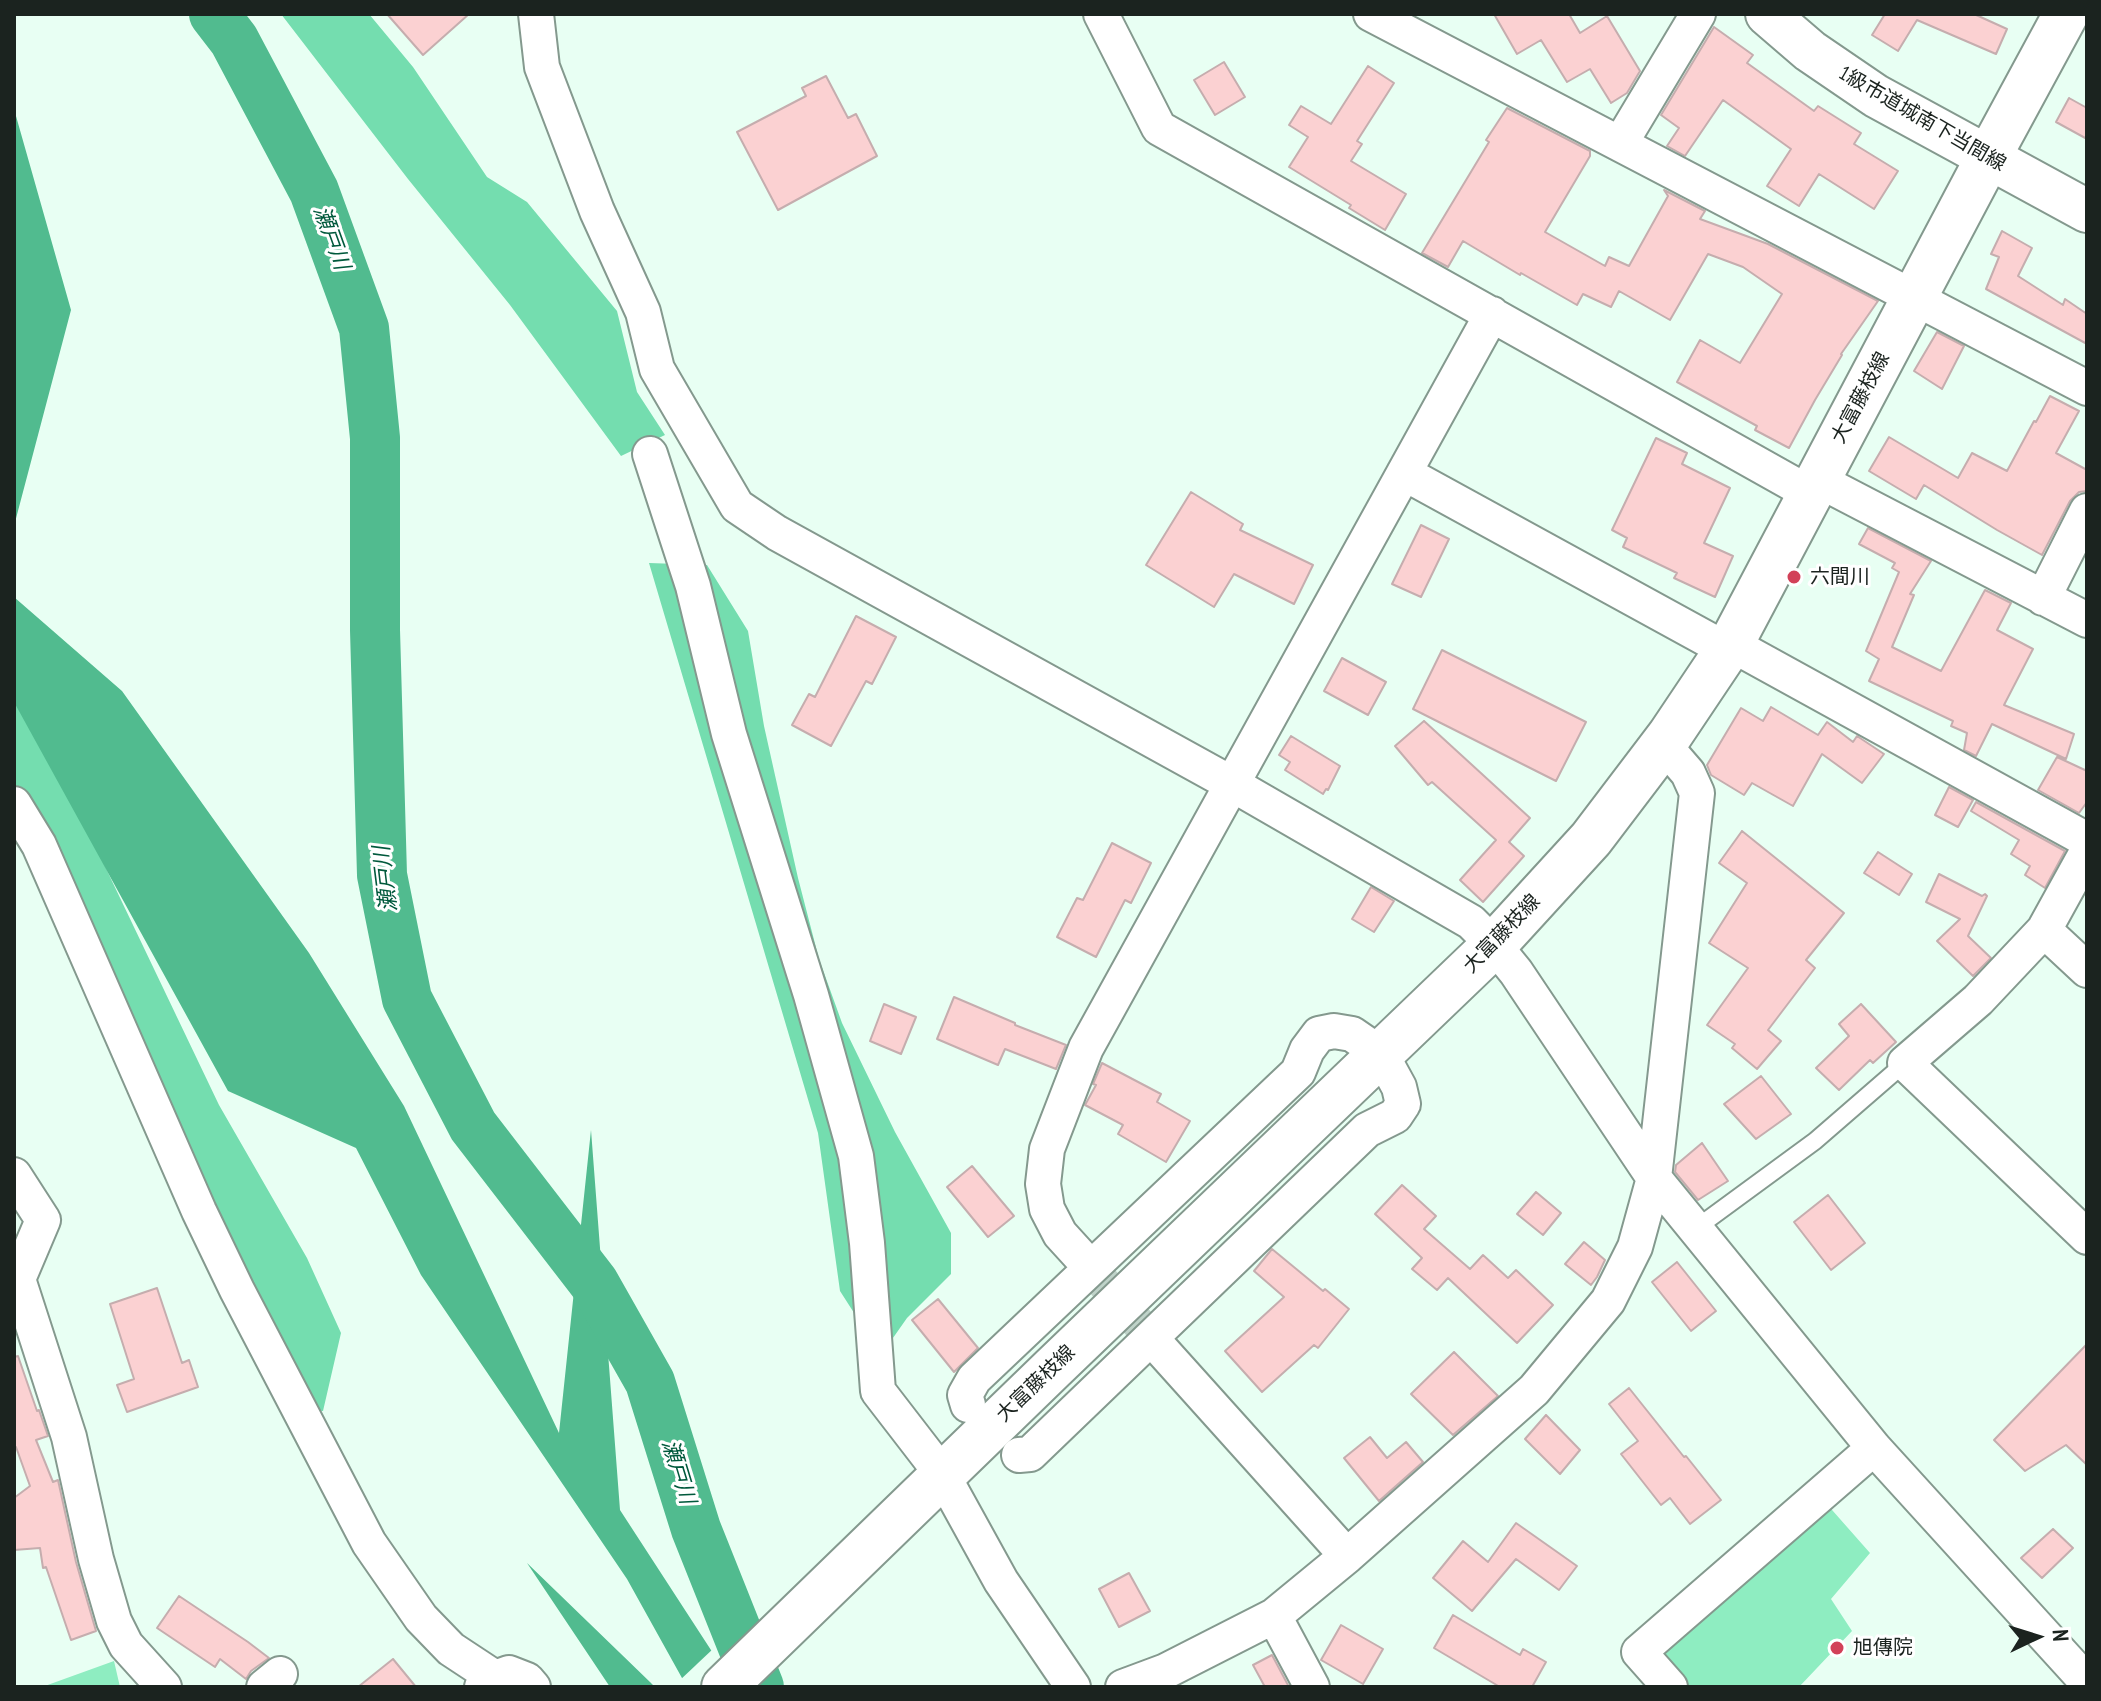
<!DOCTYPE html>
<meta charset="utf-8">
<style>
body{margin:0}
#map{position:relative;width:2101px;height:1701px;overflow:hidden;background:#e8fff3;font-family:"PT Sans Narrow",sans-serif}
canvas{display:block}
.frame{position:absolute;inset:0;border:16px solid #1b231f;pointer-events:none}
.north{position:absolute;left:1997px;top:1597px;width:80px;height:80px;-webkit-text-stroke:6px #fff;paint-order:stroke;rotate:86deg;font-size:22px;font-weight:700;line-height:32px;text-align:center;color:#1b231f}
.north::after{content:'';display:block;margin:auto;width:28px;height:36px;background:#1b231f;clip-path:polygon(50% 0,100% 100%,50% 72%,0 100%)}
</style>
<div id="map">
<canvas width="2101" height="1701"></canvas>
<div class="frame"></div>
<div class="north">N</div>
</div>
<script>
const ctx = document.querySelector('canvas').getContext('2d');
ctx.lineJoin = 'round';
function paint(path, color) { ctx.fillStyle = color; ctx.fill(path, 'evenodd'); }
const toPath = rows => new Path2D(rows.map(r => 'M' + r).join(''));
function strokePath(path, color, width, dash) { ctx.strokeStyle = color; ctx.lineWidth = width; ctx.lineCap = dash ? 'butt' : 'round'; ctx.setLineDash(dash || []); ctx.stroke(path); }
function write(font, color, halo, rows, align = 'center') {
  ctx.font = font + ' "PT Sans Narrow","Noto Sans JP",sans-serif'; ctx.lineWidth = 6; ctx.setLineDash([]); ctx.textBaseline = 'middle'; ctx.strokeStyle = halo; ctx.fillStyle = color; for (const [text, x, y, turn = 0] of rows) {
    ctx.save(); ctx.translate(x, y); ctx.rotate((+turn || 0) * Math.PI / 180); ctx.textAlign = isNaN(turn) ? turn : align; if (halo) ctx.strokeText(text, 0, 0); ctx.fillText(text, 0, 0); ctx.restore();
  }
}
paint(toPath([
 [1825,1502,1870,1553,1831,1599,1852,1631,1799,1687,1688,1687,1655,1651],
 [114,1661,120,1687,42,1687]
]), '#8eedc1');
paint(toPath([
 [281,14,369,14,413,67,487,177,527,202,617,311,637,392,665,435,621,456,510,305,408,179],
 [649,563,707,565,748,631,764,726,798,878,819,959,842,1023,895,1132,951,1233,951,1274,907,1318,881,1355,840,1291,818,1133],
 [14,676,219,1105,307,1258,341,1333,323,1411,310,1410,14,823]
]), '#74ddaf');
paint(toPath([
 [14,109,71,310,14,526],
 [14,597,122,691,309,953,404,1106,559,1433,591,1130,620,1510,735,1687,687,1687,627,1579,421,1275,356,1148,228,1091,14,702],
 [527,1563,650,1682,655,1687,610,1687]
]), '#51bb8f');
paint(toPath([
 [714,1648,739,1687,682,1687,679,1681]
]), '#e8fff3');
strokePath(toPath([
 [214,14,234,40,314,191,364,328,375,438,375,630,382,875,407,999,473,1126,594,1283,650,1382,696,1529,759,1687]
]), '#51bb8f', 50);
const building = toPath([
 [387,14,469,14,423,55,387,14],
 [1494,14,1569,14,1580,33,1607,16,1640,71,1627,93,1611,103,1590,69,1567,82,1541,40,1517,54,1494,14],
 [1885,14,1974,14,2007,29,1996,54,1917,20,1898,51,1872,35,1885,14],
 [1714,27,1753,55,1747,63,1814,111,1818,106,1861,133,1854,144,1898,171,1874,209,1819,174,1799,206,1767,186,1791,149,1723,100,1685,156,1667,146,1679,128,1661,115,1714,27],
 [1224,62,1245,97,1215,115,1194,80,1224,62],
 [1368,66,1394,83,1357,141,1362,144,1351,161,1406,194,1385,230,1349,208,1351,205,1289,167,1308,137,1289,125,1301,106,1331,124,1368,66],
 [826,76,848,118,856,114,877,156,778,210,737,132,806,96,802,88,826,76],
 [2069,98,2087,108,2087,139,2056,122,2069,98],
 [1507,108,1590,151,1590,156,1545,232,1605,266,1609,257,1629,266,1668,196,1664,190,1705,211,1700,219,1768,244,1878,301,1841,354,1842,355,1815,400,1789,448,1755,430,1757,426,1677,382,1700,340,1740,363,1782,294,1743,267,1708,254,1670,320,1619,291,1611,307,1583,294,1577,305,1521,273,1520,275,1463,241,1448,267,1422,253,1489,142,1486,140,1507,108],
 [2002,231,2032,248,2018,276,2063,305,2065,299,2087,314,2087,344,1986,289,1999,257,1991,254,2002,231],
 [1937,332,1964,346,1942,389,1914,371,1937,332],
 [2050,396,2079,411,2056,453,2087,470,2087,491,2079,492,2070,501,2042,555,1997,530,1924,485,1916,499,1869,471,1889,437,1958,478,1972,453,2007,471,2034,421,2036,422,2050,396],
 [1656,438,1687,453,1682,464,1730,488,1704,543,1733,556,1715,597,1674,578,1677,573,1623,547,1627,538,1612,530,1656,438],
 [1191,492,1243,524,1240,530,1313,565,1294,604,1234,574,1214,607,1146,565,1191,492],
 [1421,525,1449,539,1421,597,1392,584,1421,525],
 [1868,528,1931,561,1910,594,1914,595,1892,647,1941,671,1985,590,2011,603,1997,630,2033,649,2004,705,2074,734,2066,759,1992,724,1976,756,1964,750,1967,733,1951,726,1953,721,1869,681,1879,659,1866,651,1899,572,1892,568,1895,563,1859,544,1868,528],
 [856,616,896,637,872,684,866,681,831,746,792,725,809,694,815,697,856,616],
 [1442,650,1586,722,1556,781,1413,709,1442,650],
 [1342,658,1386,682,1368,715,1324,691,1342,658],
 [1771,707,1818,735,1827,722,1853,742,1857,736,1884,754,1862,783,1822,754,1793,806,1752,783,1744,795,1711,775,1707,765,1741,708,1763,721,1771,707],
 [1424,721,1530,818,1509,842,1524,856,1483,902,1460,880,1496,840,1432,782,1428,785,1395,746,1424,721],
 [1291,736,1340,766,1328,790,1326,789,1323,794,1285,770,1290,762,1279,755,1291,736],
 [2057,757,2087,771,2087,802,2079,813,2038,790,2057,757],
 [1949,787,1973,800,1958,827,1935,815,1949,787],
 [1976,802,2065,851,2045,888,2025,875,2030,866,2011,854,2019,840,1971,811,1976,802],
 [1742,831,1844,913,1806,960,1815,968,1768,1030,1781,1041,1757,1069,1732,1048,1735,1044,1707,1025,1748,968,1709,943,1747,883,1719,863,1742,831],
 [1112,843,1151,863,1131,903,1125,900,1096,957,1057,937,1077,898,1083,900,1112,843],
 [1878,852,1912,874,1899,895,1864,873,1878,852],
 [1939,874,1982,896,1985,894,1987,896,1968,936,1991,958,1973,976,1937,941,1960,919,1926,902,1939,874],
 [1371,887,1394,901,1374,932,1352,919,1371,887],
 [954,997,1015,1023,1015,1025,1066,1045,1056,1069,1005,1049,998,1065,937,1039,954,997],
 [884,1004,916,1017,901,1054,870,1041,884,1004],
 [1861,1004,1896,1042,1873,1063,1870,1060,1839,1090,1816,1068,1849,1036,1839,1024,1861,1004],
 [1102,1063,1161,1094,1157,1102,1190,1121,1166,1162,1118,1134,1123,1125,1085,1105,1096,1085,1093,1084,1102,1063],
 [1761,1076,1791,1114,1756,1139,1724,1104,1761,1076],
 [1702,1143,1728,1181,1698,1200,1675,1172,1676,1165,1702,1143],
 [972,1166,1014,1216,988,1237,947,1187,972,1166],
 [1402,1185,1436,1216,1424,1229,1470,1269,1483,1255,1508,1278,1516,1270,1553,1305,1517,1343,1448,1278,1437,1290,1412,1269,1422,1258,1375,1214,1402,1185],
 [1536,1192,1561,1213,1543,1235,1517,1214,1536,1192],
 [1828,1195,1865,1243,1831,1270,1794,1222,1828,1195],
 [1584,1242,1605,1260,1597,1277,1591,1285,1565,1264,1584,1242],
 [1272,1249,1323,1291,1325,1289,1349,1309,1318,1348,1314,1345,1262,1392,1225,1351,1284,1297,1254,1271,1272,1249],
 [1677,1262,1716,1311,1691,1331,1652,1282,1677,1262],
 [157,1288,182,1363,189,1360,198,1387,127,1412,117,1385,134,1379,110,1304,157,1288],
 [938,1299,978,1348,954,1372,912,1320,938,1299],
 [2087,1344,2087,1465,2066,1445,2025,1471,1994,1440,2087,1344],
 [1454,1352,1498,1396,1453,1435,1411,1394,1454,1352],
 [18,1356,37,1411,39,1410,48,1436,36,1440,53,1482,58,1480,76,1562,96,1631,71,1640,46,1567,43,1568,40,1548,14,1550,14,1498,30,1486,16,1447,14,1448,14,1357,18,1356],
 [1629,1388,1684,1457,1686,1456,1721,1500,1690,1524,1670,1498,1661,1505,1621,1454,1638,1441,1609,1404,1629,1388],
 [1546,1415,1580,1450,1560,1474,1525,1439,1546,1415],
 [1370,1437,1387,1458,1406,1442,1423,1462,1379,1501,1344,1458,1370,1437],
 [1516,1523,1577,1566,1559,1590,1516,1559,1472,1611,1433,1578,1463,1541,1488,1562,1516,1523],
 [2053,1529,2073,1548,2042,1578,2021,1558,2053,1529],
 [1129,1573,1150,1611,1119,1627,1099,1589,1129,1573],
 [179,1596,248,1642,269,1658,251,1671,246,1679,220,1659,215,1667,157,1628,179,1596],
 [1453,1615,1520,1655,1523,1649,1546,1662,1532,1687,1500,1687,1434,1648,1453,1615],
 [1341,1625,1383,1649,1363,1684,1321,1660,1341,1625],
 [1272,1655,1289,1687,1265,1687,1253,1665,1272,1655],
 [393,1659,416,1687,358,1687,393,1659]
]);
paint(building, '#fbd1d2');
strokePath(building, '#c5adae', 2);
strokePath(toPath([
 [1091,1268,1151,1338]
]), '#bfd3c9', 34, [34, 17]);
const service = toPath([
 [1695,1229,1815,1141,1905,1063]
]);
const minor = toPath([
 [536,14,542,67,597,211,643,312,657,369,737,506,777,533,1232,784,1471,922,1494,945,1516,972,1654,1178,1874,1448,2087,1682],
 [1101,14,1159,128,1811,494],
 [1371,14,2087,388],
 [1620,144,1698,14],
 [650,454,693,586,729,734,811,995,856,1156,867,1243,878,1391,942,1474,1001,1581,1073,1687],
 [1404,473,1727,650],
 [1818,480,2087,620],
 [2043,598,2087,511],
 [1731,644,2087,840],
 [14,804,39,845,199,1211,237,1290,369,1543,421,1618,451,1649,495,1678,482,1687],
 [2087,852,2044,930,1978,1000,1905,1063,2087,1237],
 [2044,930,2087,970],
 [14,1175,43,1220,18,1279,14,1282],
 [1091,1268,1060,1234,1047,1209,1043,1184,1047,1149,1086,1048,1492,314],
 [18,1279,69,1437,96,1559,114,1621,126,1645,164,1687],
 [1151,1338,1347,1556],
 [968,1405,965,1395,974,1379,1298,1072,1307,1050,1319,1034,1334,1031,1352,1034,1381,1054,1399,1087,1403,1104,1395,1116,1367,1130,1030,1454,1019,1455],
 [1274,1616,1312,1687],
 [264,1687,280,1674],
 [494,1687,495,1678,509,1673,527,1680,533,1687],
 [1123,1687,1166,1671,1274,1616,1347,1556,1534,1390,1608,1301,1635,1247,1654,1178,1697,793,1688,773,1663,744],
 [1670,1687,1639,1652,1874,1448]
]);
const tertiary = toPath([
 [1767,14,1810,51,1876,96,2087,211]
]);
const secondary = toPath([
 [724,1687,1052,1369,1494,945,1591,839,1670,735,1731,644,1988,158,2066,14]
]);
strokePath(service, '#84998e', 20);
strokePath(minor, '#84998e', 38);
strokePath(tertiary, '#84998e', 46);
strokePath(secondary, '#84998e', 48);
strokePath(service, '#fff', 16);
strokePath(minor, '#fff', 34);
strokePath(tertiary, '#fff', 42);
strokePath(secondary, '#fff', 44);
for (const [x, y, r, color] of [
 [1794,577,8,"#d24158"],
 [1837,1648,8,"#d24158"]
]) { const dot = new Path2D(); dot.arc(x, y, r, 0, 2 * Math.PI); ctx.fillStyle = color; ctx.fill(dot); strokePath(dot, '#fff', 3); }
write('20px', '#1b231f', '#fff', [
 ["1級市道城南下当間線",1922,119,30],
 ["大富藤枝線",1861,398,-62],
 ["大富藤枝線",1502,934,-46],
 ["大富藤枝線",1036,1384,-44]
]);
write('20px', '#1b231f', '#fff', [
 ["六間川",1810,577],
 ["旭傳院",1853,1648]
], 'left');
write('italic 22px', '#00593c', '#fff', [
 ["瀬戸川",331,238,70],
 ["瀬戸川",386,879,-97],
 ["瀬戸川",678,1472,73]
]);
</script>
